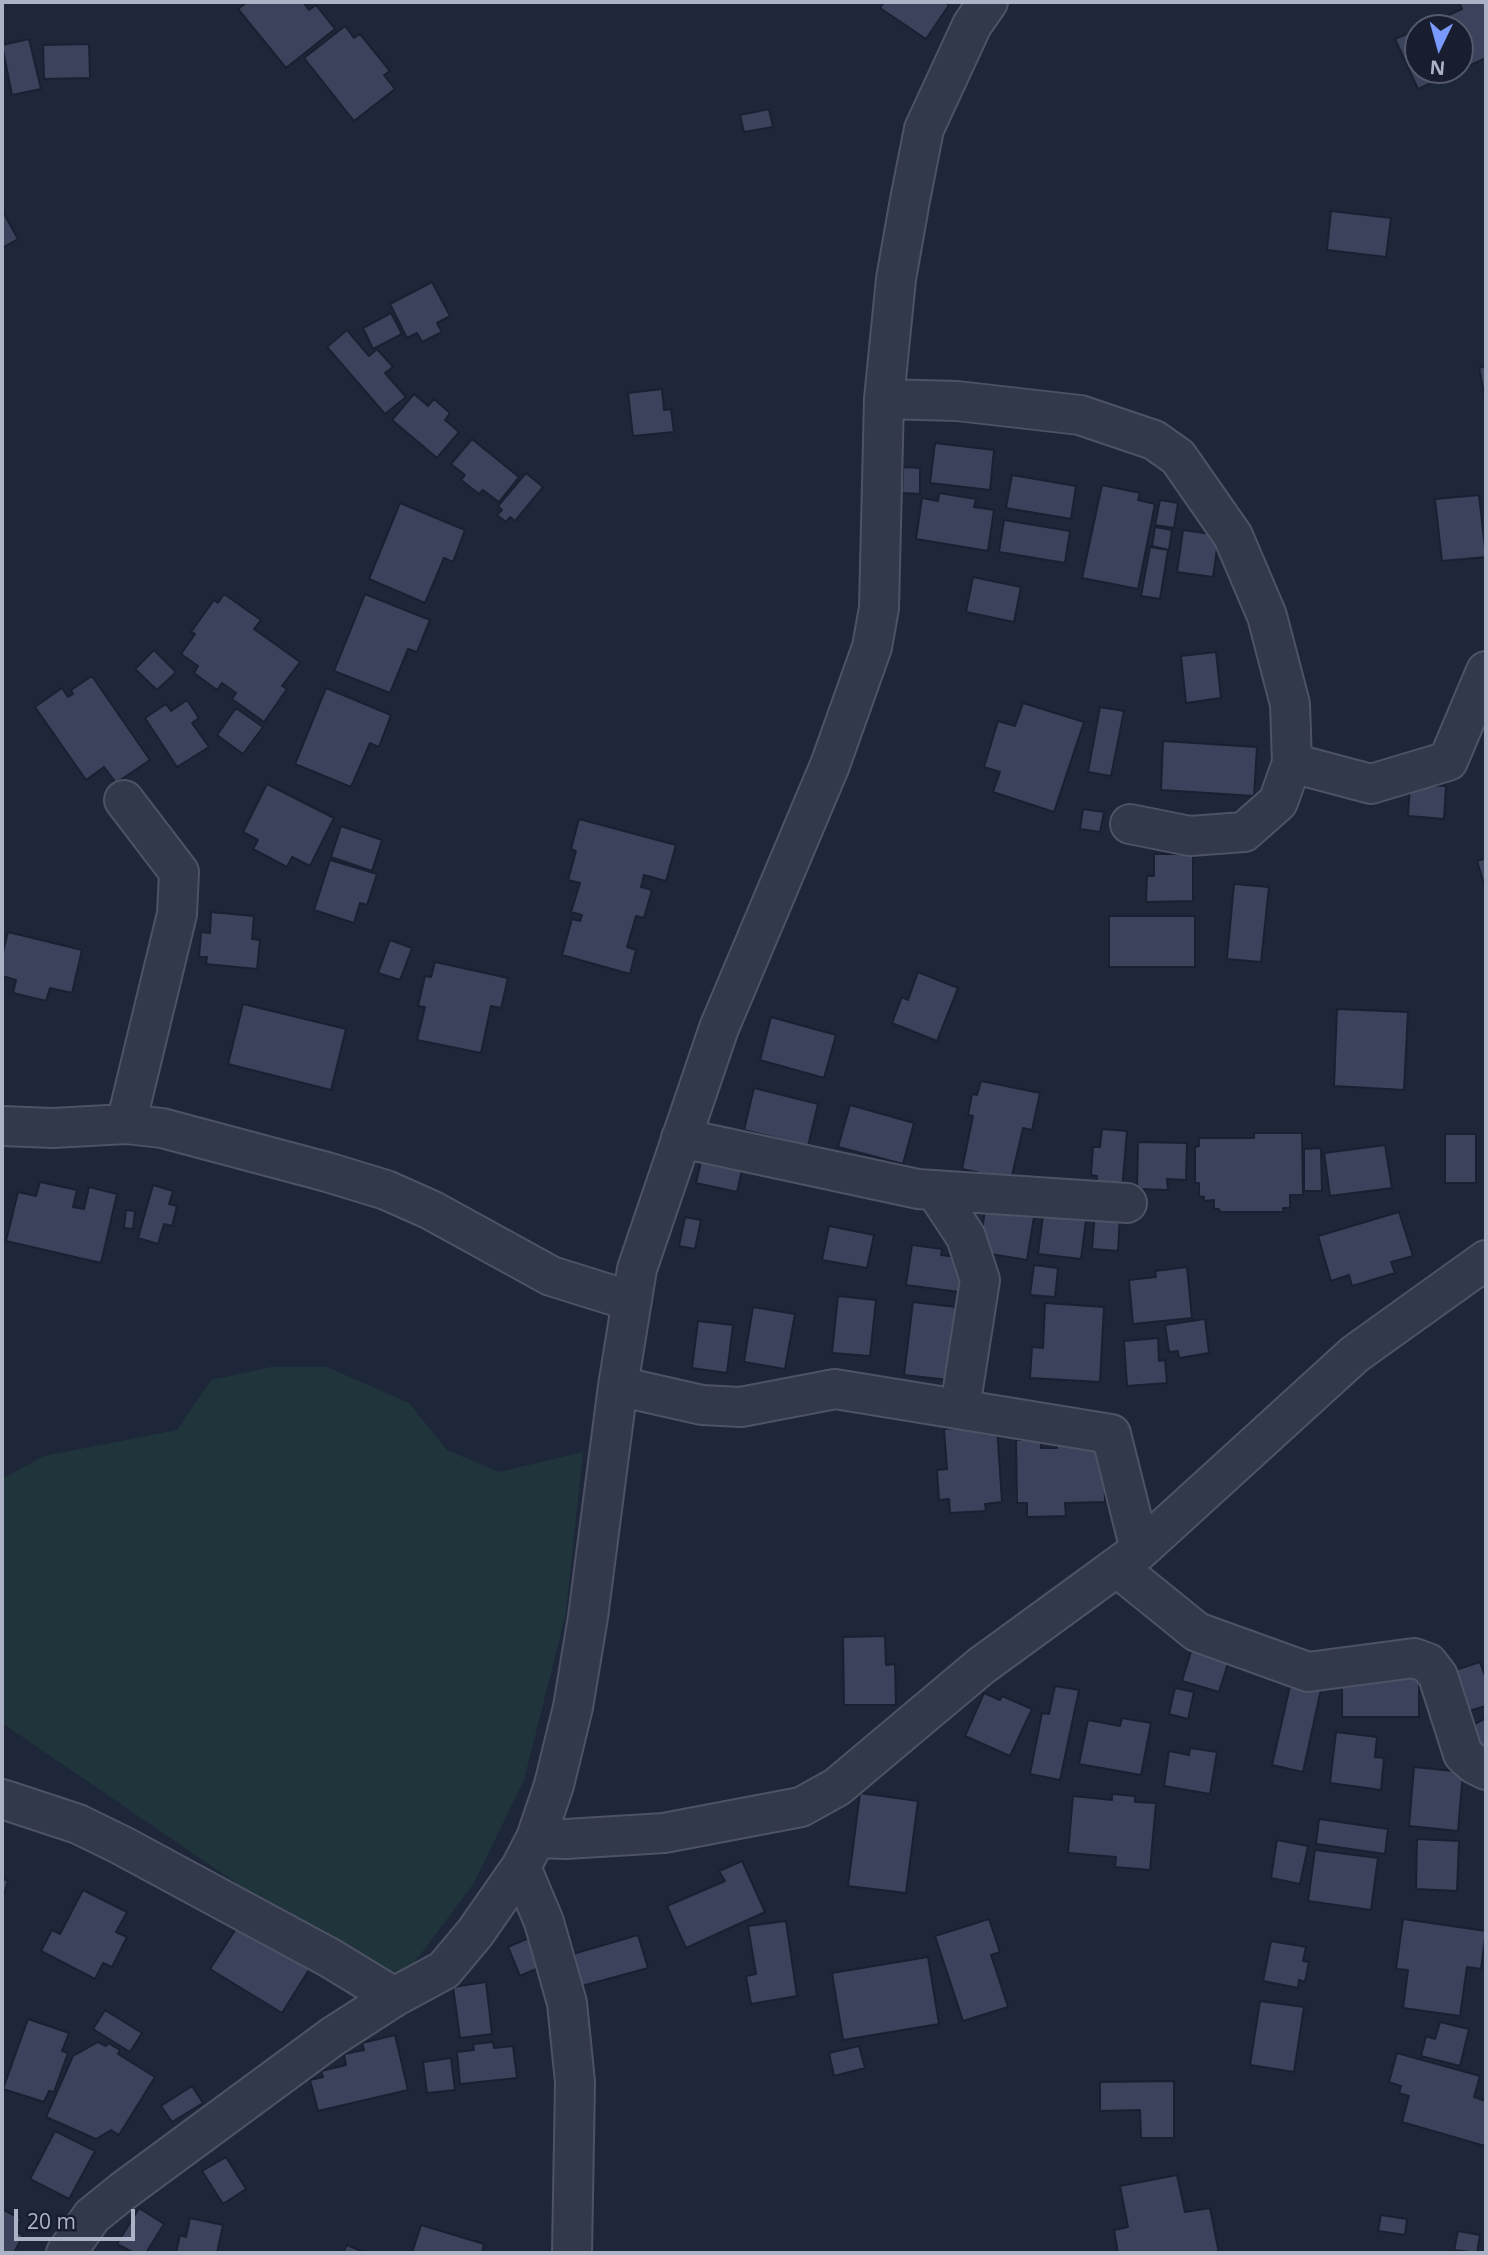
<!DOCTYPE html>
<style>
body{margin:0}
#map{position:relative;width:1488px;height:2255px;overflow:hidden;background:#1e263a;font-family:"Open Sans",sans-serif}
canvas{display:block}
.frame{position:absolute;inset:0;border:4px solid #adb3c7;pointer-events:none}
.north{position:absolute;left:1404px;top:14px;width:70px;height:70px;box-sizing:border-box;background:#181e2f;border:2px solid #545a6c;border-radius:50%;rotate:185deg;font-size:19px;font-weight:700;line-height:28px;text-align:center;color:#adb3c7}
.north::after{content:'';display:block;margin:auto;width:24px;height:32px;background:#7a99ff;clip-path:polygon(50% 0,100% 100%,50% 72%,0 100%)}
.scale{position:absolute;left:14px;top:2209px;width:121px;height:32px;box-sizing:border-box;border:4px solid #adb3c7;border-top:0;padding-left:9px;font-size:21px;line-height:24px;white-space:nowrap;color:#adb3c7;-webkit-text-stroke:5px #181e2f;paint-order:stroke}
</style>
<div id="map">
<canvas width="1488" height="2255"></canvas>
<div class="frame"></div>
<div class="north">N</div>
<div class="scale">20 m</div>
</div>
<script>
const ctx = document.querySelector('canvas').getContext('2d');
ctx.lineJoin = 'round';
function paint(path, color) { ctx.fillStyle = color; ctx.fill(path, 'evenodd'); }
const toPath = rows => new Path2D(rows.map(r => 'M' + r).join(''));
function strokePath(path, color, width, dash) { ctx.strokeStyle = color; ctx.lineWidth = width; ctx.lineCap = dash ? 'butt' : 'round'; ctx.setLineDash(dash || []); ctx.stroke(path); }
paint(toPath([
 [271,1367,327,1367,409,1403,447,1450,499,1472,583,1452,566,1613,524,1780,474,1883,402,1979,267,1904,2,1723,2,1479,44,1456,177,1430,211,1380]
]), '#20343b');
const building = toPath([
 [247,2,303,2,309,10,316,5,335,29,286,68,238,9,247,2],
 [884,2,944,2,949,5,926,39,880,8,884,2],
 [1459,2,1486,2,1486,58,1460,70,1460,28,1420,28,1462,9,1459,2],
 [345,26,354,38,360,34,390,71,384,75,395,89,354,121,304,58,345,26],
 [1418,29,1418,70,1460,70,1418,89,1395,39,1418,29],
 [29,39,41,89,12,95,2,45,29,39],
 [89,44,90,78,44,79,43,45,89,44],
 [769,109,773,127,744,132,740,115,769,109],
 [2,210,18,239,2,248,2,210],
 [1331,211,1391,218,1386,257,1327,250,1331,211],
 [432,282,450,316,437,323,442,332,422,342,417,333,407,338,390,304,432,282],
 [391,313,402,334,373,349,363,328,391,313],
 [347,330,369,356,377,349,393,367,385,373,406,397,385,414,327,347,347,330],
 [1486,366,1486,403,1479,368,1486,366],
 [662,389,664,410,671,409,674,432,633,436,628,393,662,389],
 [414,394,428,406,434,399,450,413,445,420,459,432,437,458,392,420,414,394],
 [472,439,519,477,499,502,483,490,479,494,461,480,465,475,451,464,472,439],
 [935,443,994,450,990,490,930,483,935,443],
 [903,467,920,468,920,494,902,493,903,467],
 [526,473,543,487,515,521,510,517,506,522,497,515,502,510,498,506,526,473],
 [1012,475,1076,486,1071,519,1006,508,1012,475],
 [1102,485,1140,493,1138,500,1155,504,1138,589,1082,578,1102,485],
 [939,493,976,499,974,507,994,510,988,551,916,539,922,498,938,501,939,493],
 [1479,495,1486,557,1442,561,1435,499,1479,495],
 [1160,500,1178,503,1174,528,1155,525,1160,500],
 [400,503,465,530,453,562,444,558,425,603,369,579,400,503],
 [1004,520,1070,531,1065,563,999,552,1004,520],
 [1155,527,1172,530,1169,550,1152,546,1155,527],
 [1183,530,1219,535,1213,577,1177,572,1183,530],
 [1150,547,1168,550,1160,599,1141,596,1150,547],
 [973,577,1021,587,1014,622,966,612,973,577],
 [224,594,261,620,254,629,300,662,282,686,287,689,264,722,232,699,236,693,222,683,217,690,194,673,198,666,181,654,195,634,191,632,214,600,218,603,224,594],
 [365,594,430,620,417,652,408,649,390,693,334,671,365,594],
 [154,650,176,672,157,690,135,669,154,650],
 [1216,652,1221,698,1186,703,1181,656,1216,652],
 [92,676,150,760,116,783,104,767,86,780,35,707,62,688,68,697,73,694,71,690,92,676],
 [326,688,391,715,379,747,370,743,351,787,295,764,326,688],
 [187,700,199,718,192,723,209,747,177,767,145,718,166,704,171,711,187,700],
 [1023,703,1084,722,1054,812,993,792,1000,772,984,767,998,721,1015,726,1023,703],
 [1100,707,1124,711,1111,776,1088,772,1100,707],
 [236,708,263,727,243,754,217,735,236,708],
 [1163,741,1257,747,1254,796,1161,790,1163,741],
 [267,784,334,818,310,866,292,857,287,867,253,849,258,840,243,832,267,784],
 [1410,784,1446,786,1444,819,1408,816,1410,784],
 [1083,809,1104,812,1100,832,1080,829,1083,809],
 [579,819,676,845,666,881,644,875,641,887,652,890,644,918,636,916,627,947,636,950,630,974,562,955,572,919,580,921,582,915,571,912,580,883,568,880,576,851,571,849,579,819],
 [341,826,382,840,372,871,331,857,341,826],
 [1154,854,1193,854,1193,901,1146,902,1147,876,1154,876,1154,854],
 [1486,858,1486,890,1477,861,1486,858],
 [330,860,377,874,367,905,360,903,354,923,314,910,330,860],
 [1234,884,1269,887,1261,962,1227,959,1234,884],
 [211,912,254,916,252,939,260,940,257,969,206,964,207,957,199,957,201,932,210,933,211,912],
 [1109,916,1195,916,1195,967,1109,967,1109,916],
 [8,932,82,950,72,993,50,988,46,1001,13,993,16,980,2,976,2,956,8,932],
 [390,940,412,948,400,980,378,973,390,940],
 [435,962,508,978,501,1008,491,1006,481,1053,417,1040,425,1007,418,1006,425,976,431,977,435,962],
 [918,972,958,988,937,1041,892,1023,902,997,908,1000,918,972],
 [243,1004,346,1029,331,1090,228,1064,243,1004],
 [1337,1009,1408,1012,1404,1090,1334,1086,1337,1009],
 [771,1017,836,1035,824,1078,760,1060,771,1017],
 [981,1081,1040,1093,1032,1130,1023,1128,1011,1180,962,1169,973,1116,968,1115,972,1094,977,1095,981,1081],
 [754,1088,818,1104,808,1146,744,1130,754,1088],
 [850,1105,914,1123,903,1164,838,1147,850,1105],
 [1102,1129,1127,1131,1122,1191,1096,1189,1097,1176,1091,1175,1093,1147,1100,1147,1102,1129],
 [1254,1133,1302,1133,1303,1195,1290,1195,1290,1208,1283,1208,1284,1212,1220,1212,1219,1209,1214,1209,1214,1200,1204,1201,1204,1197,1199,1196,1199,1183,1195,1183,1195,1147,1199,1146,1199,1138,1254,1138,1254,1133],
 [1445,1134,1476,1134,1476,1183,1445,1183,1445,1134],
 [1138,1142,1187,1143,1186,1180,1167,1179,1168,1190,1137,1189,1138,1142],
 [1385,1145,1392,1188,1330,1196,1324,1153,1385,1145],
 [1321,1148,1322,1191,1304,1191,1304,1149,1321,1148],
 [703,1153,744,1161,737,1192,696,1183,703,1153],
 [40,1182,77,1190,73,1207,84,1209,89,1187,117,1194,101,1263,6,1241,18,1192,36,1196,40,1182],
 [153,1185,173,1191,169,1204,177,1206,172,1226,164,1224,158,1244,138,1238,153,1185],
 [986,1203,1035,1211,1027,1260,979,1252,986,1203],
 [126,1210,135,1211,133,1229,124,1228,126,1210],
 [1095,1211,1120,1214,1118,1251,1092,1249,1095,1211],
 [1399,1212,1413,1256,1391,1262,1395,1273,1352,1286,1349,1275,1331,1281,1318,1236,1399,1212],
 [1043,1215,1086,1219,1081,1259,1038,1254,1043,1215],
 [685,1217,701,1220,695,1249,679,1246,685,1217],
 [829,1226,874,1235,867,1268,822,1260,829,1226],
 [912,1245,942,1249,941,1255,964,1258,959,1292,906,1285,912,1245],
 [1034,1265,1058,1268,1055,1297,1030,1295,1034,1265],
 [1187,1267,1192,1318,1133,1324,1129,1280,1156,1277,1155,1271,1187,1267],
 [838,1296,876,1300,870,1356,832,1353,838,1296],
 [913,1302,956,1307,949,1380,904,1375,913,1302],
 [1045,1303,1104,1307,1100,1382,1030,1378,1032,1347,1043,1348,1045,1303],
 [753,1307,795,1314,785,1369,744,1362,753,1307],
 [1205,1319,1209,1353,1179,1358,1178,1351,1169,1352,1165,1325,1205,1319],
 [698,1321,733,1325,727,1373,692,1368,698,1321],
 [1158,1338,1159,1361,1165,1360,1167,1383,1127,1386,1124,1341,1158,1338],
 [997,1426,1002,1502,985,1504,986,1511,950,1513,949,1499,939,1500,937,1470,947,1469,944,1429,997,1426],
 [1016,1440,1041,1440,1041,1448,1057,1448,1057,1441,1104,1447,1105,1502,1065,1503,1066,1516,1027,1517,1027,1503,1017,1503,1016,1440],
 [885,1636,886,1665,895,1664,896,1705,844,1705,843,1637,885,1636],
 [1193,1645,1230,1657,1219,1692,1182,1681,1193,1645],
 [1480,1662,1486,1679,1486,1706,1459,1714,1446,1673,1480,1662],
 [1293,1673,1323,1680,1303,1772,1272,1765,1293,1673],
 [1342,1675,1419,1675,1419,1717,1342,1717,1342,1675],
 [1055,1686,1079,1690,1060,1780,1030,1774,1042,1713,1049,1714,1055,1686],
 [1175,1688,1194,1692,1188,1719,1169,1714,1175,1688],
 [984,1693,1000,1700,1002,1696,1032,1709,1010,1756,965,1736,984,1693],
 [1122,1718,1151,1723,1141,1775,1079,1764,1088,1720,1120,1726,1122,1718],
 [1486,1718,1486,1753,1483,1755,1469,1727,1486,1718],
 [1336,1732,1377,1737,1375,1757,1384,1758,1381,1790,1330,1783,1336,1732],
 [1190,1748,1217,1752,1210,1794,1164,1786,1169,1751,1189,1755,1190,1748],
 [1414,1767,1463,1772,1458,1831,1409,1826,1414,1767],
 [860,1793,918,1801,906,1893,848,1886,860,1793],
 [1112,1794,1135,1796,1135,1802,1156,1803,1150,1870,1115,1867,1116,1857,1068,1853,1073,1796,1112,1800,1112,1794],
 [1319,1819,1388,1829,1385,1854,1316,1844,1319,1819],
 [1417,1839,1459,1841,1457,1891,1416,1889,1417,1839],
 [1277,1840,1308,1846,1300,1884,1271,1878,1277,1840],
 [1315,1850,1378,1858,1371,1910,1308,1901,1315,1850],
 [742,1861,765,1912,686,1948,667,1906,725,1881,719,1871,742,1861],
 [2,1878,8,1881,2,1901,2,1878],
 [83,1890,127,1912,116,1932,127,1937,112,1967,103,1963,95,1979,41,1951,52,1930,60,1934,83,1890],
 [989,1919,1000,1952,991,1955,1008,2007,963,2021,935,1936,989,1919],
 [1403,1919,1486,1931,1481,1969,1467,1967,1460,2016,1403,2008,1408,1970,1396,1969,1403,1919],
 [241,1921,312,1965,282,2013,210,1969,241,1921],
 [786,1921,797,1996,751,2004,746,1976,756,1974,748,1926,786,1921],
 [638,1935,648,1968,582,1986,573,1954,638,1935],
 [531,1937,543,1966,520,1976,508,1947,531,1937],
 [1271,1941,1306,1947,1303,1961,1309,1962,1305,1982,1299,1980,1298,1988,1263,1981,1271,1941],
 [928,1957,939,2024,843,2040,832,1973,928,1957],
 [486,1982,492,2034,460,2038,453,1987,486,1982],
 [1260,2001,1304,2007,1294,2072,1250,2065,1260,2001],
 [105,2010,142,2033,130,2052,93,2029,105,2010],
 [28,2019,69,2033,62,2051,68,2053,54,2092,49,2091,44,2102,3,2089,28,2019],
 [1440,2022,1469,2029,1460,2066,1421,2056,1426,2036,1435,2039,1440,2022],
 [395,2035,408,2090,318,2111,310,2080,323,2077,321,2071,346,2065,344,2054,364,2050,362,2043,395,2035],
 [98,2042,106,2046,108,2043,120,2050,118,2054,155,2077,119,2135,111,2130,96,2139,46,2117,73,2056,98,2042],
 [493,2042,494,2048,513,2046,517,2078,460,2084,457,2052,474,2050,473,2044,493,2042],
 [859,2046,865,2068,834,2076,829,2053,859,2046],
 [1397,2053,1480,2076,1474,2097,1486,2101,1485,2146,1402,2122,1409,2096,1399,2093,1401,2086,1389,2082,1397,2053],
 [451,2058,455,2090,427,2093,423,2062,451,2058],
 [1174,2081,1174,2138,1141,2138,1140,2110,1100,2111,1100,2082,1174,2081],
 [192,2086,203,2103,172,2122,161,2106,192,2086],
 [55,2131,95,2151,69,2199,30,2179,55,2131],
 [226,2157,246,2189,223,2204,202,2171,226,2157],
 [1177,2175,1185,2212,1210,2208,1219,2253,1118,2253,1114,2230,1128,2227,1120,2186,1177,2175],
 [139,2208,164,2224,146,2253,134,2253,117,2244,139,2208],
 [2,2209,21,2219,15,2231,23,2235,14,2253,2,2253,2,2209],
 [1381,2215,1407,2219,1405,2235,1378,2231,1381,2215],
 [190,2218,223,2225,217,2253,176,2253,180,2235,186,2237,190,2218],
 [421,2225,484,2244,482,2253,412,2253,421,2225],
 [1458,2231,1480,2235,1477,2253,1454,2250,1458,2231],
 [347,2245,366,2253,343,2253,347,2245]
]);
paint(building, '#3a435b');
strokePath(building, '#1a2031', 2);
const minor = toPath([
 [884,399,957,401,1080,415,1154,440,1178,457,1233,536,1267,616,1290,704,1292,763,1278,802,1244,832,1190,836,1130,824],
 [1292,763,1371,784,1448,761,1486,671],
 [124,800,179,872,177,914,126,1124],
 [2,1126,53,1128,126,1124,162,1128,327,1172,386,1190,431,1210,551,1276,631,1301],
 [681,1138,918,1189,1127,1203],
 [935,1190,966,1237,980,1280,960,1408],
 [618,1386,702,1405,741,1407,835,1389,1111,1434,1140,1550],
 [1118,1568,1197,1632,1308,1672,1414,1658,1428,1663,1438,1676,1463,1754,1474,1764,1486,1770],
 [2,1799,78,1824,121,1845,330,1958,394,1997],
 [536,1838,566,1839,664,1833,801,1807,837,1787,981,1666,1140,1550,1355,1354,1486,1260],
 [521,1867,544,1922,567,2003,575,2082,572,2253],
 [66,2253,92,2216,123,2191,332,2037,394,1997,444,1970,475,1933,521,1867,536,1838,554,1785,573,1707,588,1617,618,1386,637,1269,719,1028,830,765,872,647,879,608,884,399,896,279,910,200,924,129,972,25,988,2]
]);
strokePath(minor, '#4d5365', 42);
strokePath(minor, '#32394a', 38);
</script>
